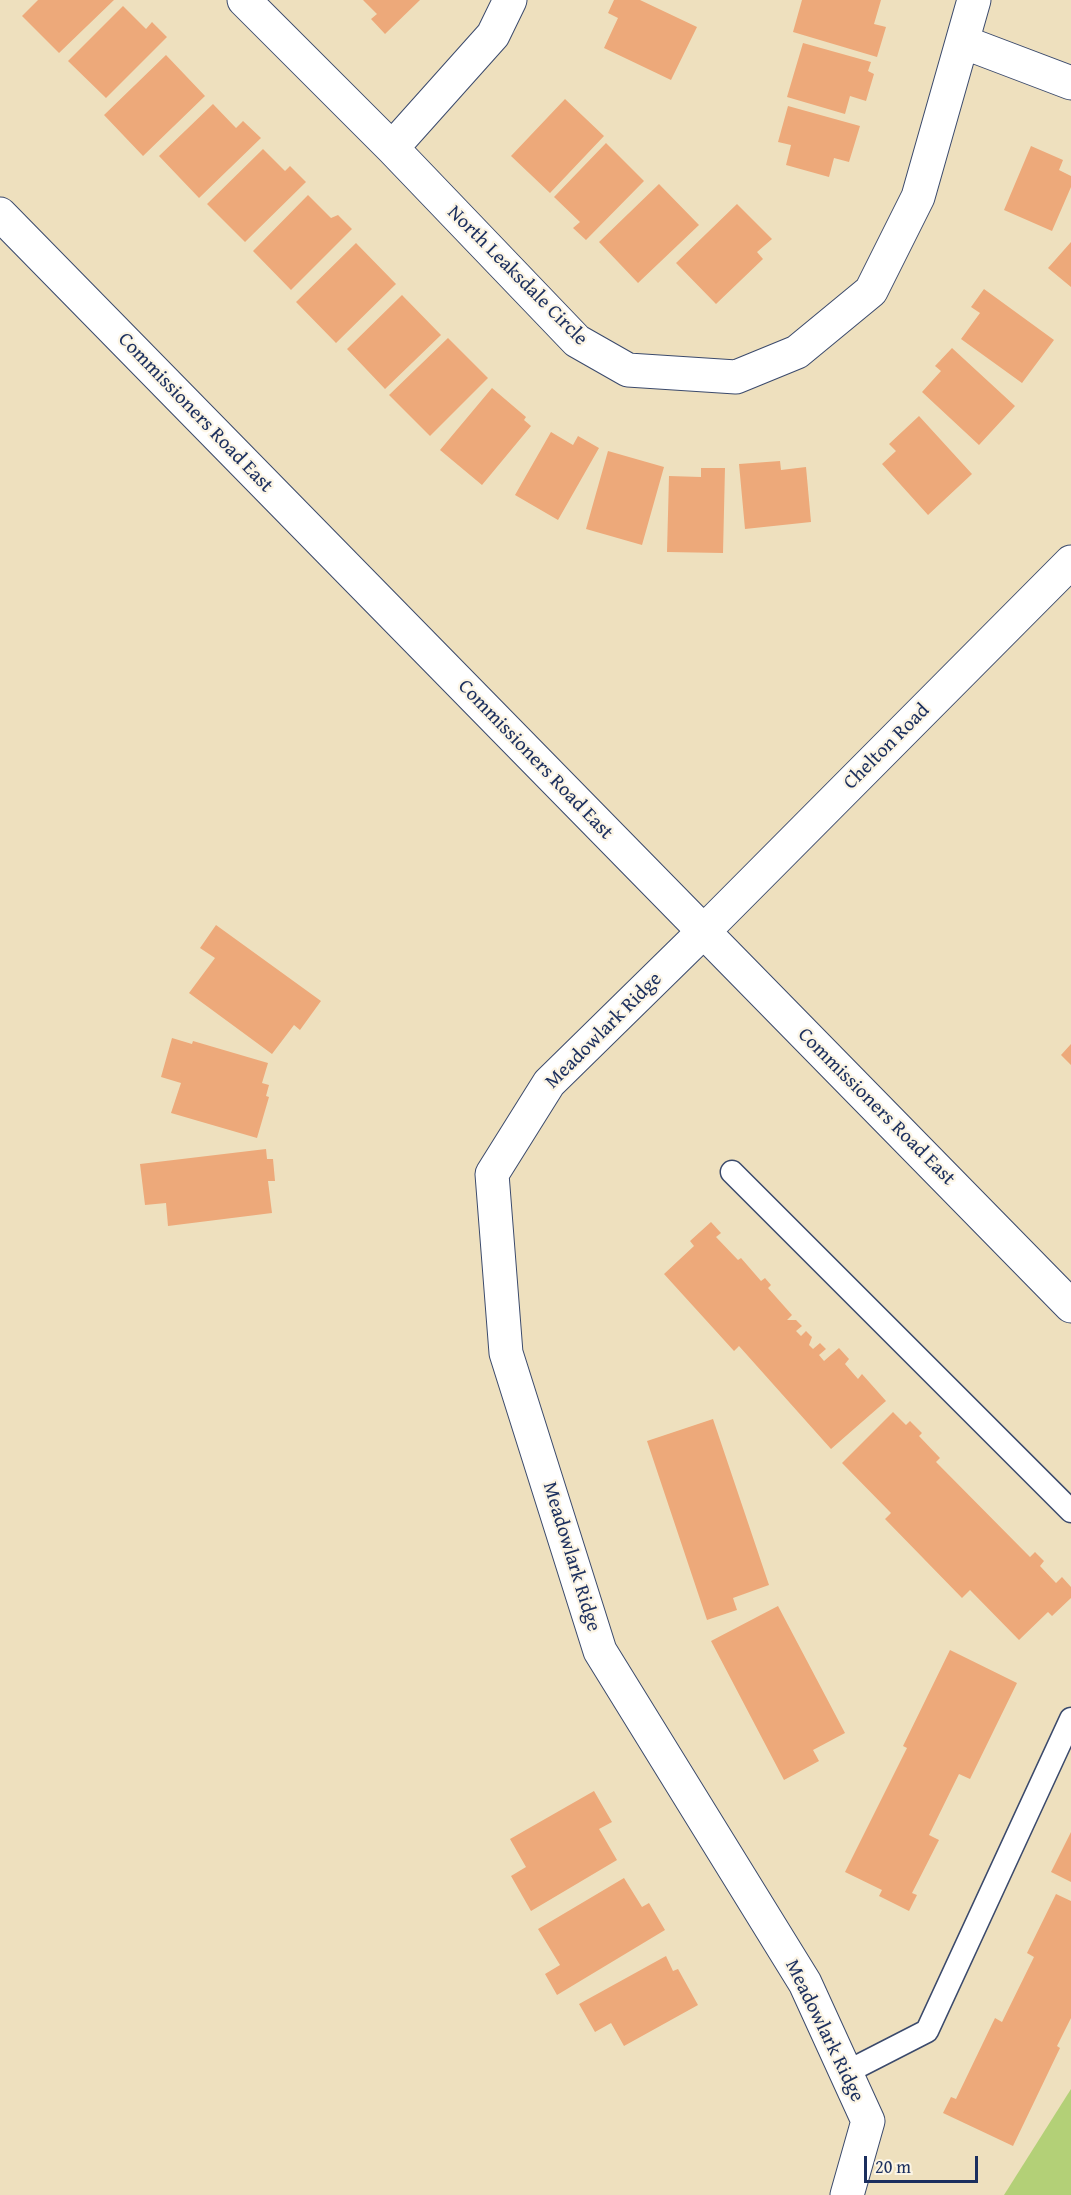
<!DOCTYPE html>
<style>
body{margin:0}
#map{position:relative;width:1071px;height:2195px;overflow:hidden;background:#eee0be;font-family:"Gentium Book Plus",serif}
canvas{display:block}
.scale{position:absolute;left:864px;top:2156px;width:114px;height:27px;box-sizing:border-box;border:3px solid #1b2f5e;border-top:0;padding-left:8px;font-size:18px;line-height:21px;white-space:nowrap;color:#1b2f5e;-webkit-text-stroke:4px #fcf5e5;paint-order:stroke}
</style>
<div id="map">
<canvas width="1071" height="2195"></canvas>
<div class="scale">20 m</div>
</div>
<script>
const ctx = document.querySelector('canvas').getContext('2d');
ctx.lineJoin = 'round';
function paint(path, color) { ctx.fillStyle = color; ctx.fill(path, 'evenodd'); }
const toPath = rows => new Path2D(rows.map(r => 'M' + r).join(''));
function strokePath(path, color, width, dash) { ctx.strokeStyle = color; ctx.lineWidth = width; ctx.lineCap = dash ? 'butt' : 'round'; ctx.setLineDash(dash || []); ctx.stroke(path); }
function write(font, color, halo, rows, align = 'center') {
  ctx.font = font + ' "Gentium Book Plus",serif'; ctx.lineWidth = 4.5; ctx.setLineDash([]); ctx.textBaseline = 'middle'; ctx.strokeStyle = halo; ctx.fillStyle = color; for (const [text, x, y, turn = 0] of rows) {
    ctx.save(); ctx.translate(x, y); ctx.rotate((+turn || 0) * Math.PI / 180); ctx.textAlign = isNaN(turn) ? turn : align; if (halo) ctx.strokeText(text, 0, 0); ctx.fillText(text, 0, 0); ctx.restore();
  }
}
paint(toPath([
 [1071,2089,1071,2195,1004,2195]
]), '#b3d077');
paint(toPath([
 [38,0,114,0,59,53,22,16],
 [363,0,420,0,385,34,371,19,377,14],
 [614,0,640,0,697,27,671,80,604,48,618,18,608,13],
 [802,0,881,0,874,24,886,27,877,57,793,32],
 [123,6,146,29,152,22,167,37,106,98,68,61],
 [803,43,871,62,868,71,874,74,866,101,850,96,845,114,787,97],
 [166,55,205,96,143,156,104,115],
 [565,99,604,136,550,193,511,156],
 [213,104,236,128,243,121,261,138,199,198,159,156],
 [788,106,860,126,849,162,834,158,829,177,786,165,791,145,778,142],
 [606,143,644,181,586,240,573,228,580,222,554,197],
 [1031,146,1063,160,1059,170,1071,176,1071,187,1052,231,1004,210],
 [263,149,285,171,290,166,306,182,245,242,207,204],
 [659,184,699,225,638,283,599,242],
 [308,195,331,218,338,215,352,229,291,290,253,251],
 [737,204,772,239,757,252,763,259,716,304,676,263],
 [1071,242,1071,287,1048,268],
 [356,243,396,284,336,343,296,302],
 [984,289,1054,340,1022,383,961,339,980,313,971,307],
 [402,295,441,335,385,389,347,349],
 [448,338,488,378,430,436,389,395],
 [952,348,1015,406,979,445,922,392,941,371,935,366],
 [492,388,526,417,524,420,531,426,482,485,440,450],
 [919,416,972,474,928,515,882,464,896,451,889,444],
 [551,432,573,445,578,436,599,448,558,520,515,495],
 [608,451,664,467,642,545,586,529],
 [780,461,781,470,806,467,811,522,745,529,739,464],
 [701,468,725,468,723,553,667,552,669,476,701,477],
 [216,925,321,1001,300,1030,294,1025,272,1054,189,993,215,958,200,948],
 [172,1038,192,1044,193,1041,268,1063,262,1083,269,1085,266,1096,269,1097,257,1138,171,1113,181,1083,161,1077],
 [1071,1044,1071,1065,1061,1055],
 [266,1149,267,1159,273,1159,275,1181,268,1181,272,1213,168,1226,166,1203,145,1205,140,1164],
 [711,1222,721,1233,716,1237,738,1260,741,1258,761,1281,765,1278,771,1285,768,1288,792,1315,787,1320,796,1320,802,1326,796,1331,801,1336,806,1331,812,1337,809,1345,813,1349,820,1343,826,1349,819,1355,824,1361,839,1348,849,1359,845,1364,858,1379,862,1374,886,1401,831,1449,739,1346,734,1351,664,1274,694,1246,690,1241],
 [893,1412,906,1425,910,1421,922,1433,919,1436,940,1458,936,1462,1030,1557,1035,1552,1044,1561,1040,1566,1056,1583,1062,1577,1071,1587,1071,1598,1052,1616,1048,1612,1019,1640,970,1590,962,1598,885,1519,891,1513,842,1463],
 [713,1419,769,1585,733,1598,737,1610,707,1620,647,1441],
 [778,1606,845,1733,813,1750,819,1761,784,1780,711,1641],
 [950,1650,1017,1683,970,1779,959,1774,929,1835,939,1840,912,1893,917,1895,909,1911,879,1896,882,1890,845,1872,907,1748,903,1746],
 [594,1791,612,1822,599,1829,617,1860,531,1911,511,1876,526,1867,510,1839],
 [1071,1832,1071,1882,1051,1872],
 [624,1878,642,1907,649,1903,665,1930,557,1995,545,1974,560,1965,538,1929],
 [1056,1894,1071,1901,1071,2018,1057,2046,1060,2048,1013,2146,943,2113,951,2097,956,2099,995,2018,1002,2022,1034,1957,1027,1953],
 [666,1956,673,1971,678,1969,698,2005,624,2046,611,2023,595,2032,579,2004]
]), '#eda97a');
const lane = toPath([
 [732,1172,1071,1511],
 [845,2073,927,2031,1071,1719]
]);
const street = toPath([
 [244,0,392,148,577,341,628,370,736,377,797,352,871,291,918,197,974,0],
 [963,42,1071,83],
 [392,148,493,35,510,0],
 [703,932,549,1083,492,1174,506,1353,600,1651,805,1983,868,2121,847,2195]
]);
const secondary = toPath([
 [0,214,1071,1306],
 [703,932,1071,562]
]);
strokePath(lane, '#3b4a6c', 25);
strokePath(street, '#3b4a6c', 35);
strokePath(secondary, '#3b4a6c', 35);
strokePath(lane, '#fff', 22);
strokePath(street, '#fff', 33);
strokePath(secondary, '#fff', 33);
write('20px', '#1b2f5e', '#fcf5e5', [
 ["North Leaksdale Circle",517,276,45],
 ["Commissioners Road East",195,413,46],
 ["Chelton Road",887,747,-45],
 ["Commissioners Road East",535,760,46],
 ["Meadowlark Ridge",604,1031,-45],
 ["Commissioners Road East",876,1107,45],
 ["Meadowlark Ridge",571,1557,73],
 ["Meadowlark Ridge",824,2031,64]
]);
</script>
